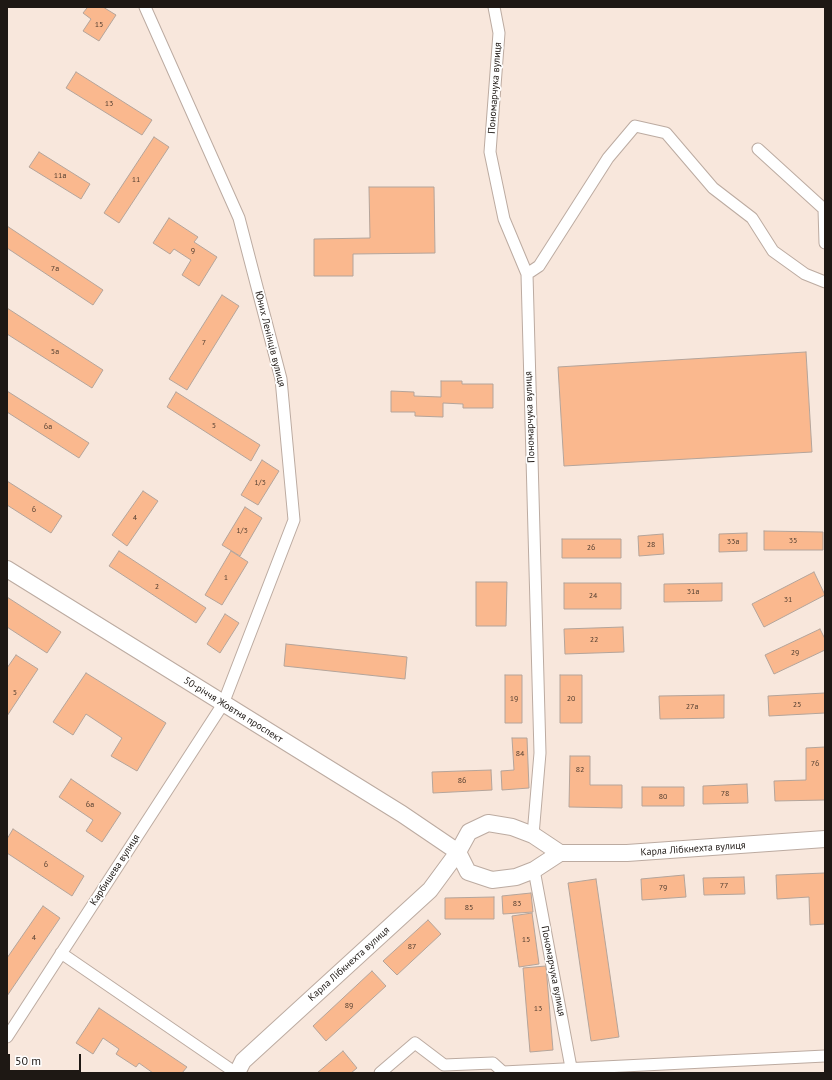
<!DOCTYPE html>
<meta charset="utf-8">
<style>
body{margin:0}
#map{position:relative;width:832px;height:1080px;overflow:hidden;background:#f8e7dc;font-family:"PT Sans",sans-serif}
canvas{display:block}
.frame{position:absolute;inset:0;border:8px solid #1e1814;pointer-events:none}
.scale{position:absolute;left:8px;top:1054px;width:73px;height:18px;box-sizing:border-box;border:2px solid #1e1814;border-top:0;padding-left:5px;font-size:12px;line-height:14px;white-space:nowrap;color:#1e1814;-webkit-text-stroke:3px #fff;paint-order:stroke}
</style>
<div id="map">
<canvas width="832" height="1080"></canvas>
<div class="frame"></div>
<div class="scale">50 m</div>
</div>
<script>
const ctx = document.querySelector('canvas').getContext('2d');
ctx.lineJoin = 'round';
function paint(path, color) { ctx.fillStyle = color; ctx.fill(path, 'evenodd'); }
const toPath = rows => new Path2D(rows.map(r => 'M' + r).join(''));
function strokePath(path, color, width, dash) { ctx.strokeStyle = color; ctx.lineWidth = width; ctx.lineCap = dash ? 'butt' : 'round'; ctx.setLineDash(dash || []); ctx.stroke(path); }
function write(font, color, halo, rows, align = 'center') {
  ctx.font = font + ' "PT Sans",sans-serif'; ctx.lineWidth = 3.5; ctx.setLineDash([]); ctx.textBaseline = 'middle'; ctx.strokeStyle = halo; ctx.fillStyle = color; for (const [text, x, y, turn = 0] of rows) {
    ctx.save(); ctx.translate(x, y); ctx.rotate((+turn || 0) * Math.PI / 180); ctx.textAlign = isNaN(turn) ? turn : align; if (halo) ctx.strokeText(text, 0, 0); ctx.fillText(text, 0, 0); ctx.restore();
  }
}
const building = toPath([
 [85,7,103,7,116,15,99,41,83,31,91,19,83,13,87,8,85,7],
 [76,72,152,120,142,135,66,88,76,72],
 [154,137,169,147,119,223,104,213,154,137],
 [39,152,90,184,81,199,29,167,39,152],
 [369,187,434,187,435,253,353,254,353,276,314,276,314,239,370,238,369,187],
 [169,218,198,237,194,242,217,257,199,286,182,275,191,260,174,249,170,254,153,243,169,218],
 [7,226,103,290,93,305,7,248,7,226],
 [222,295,239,306,187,390,169,379,222,295],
 [7,308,103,370,92,388,7,334,7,308],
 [806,352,812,452,564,466,558,367,806,352],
 [441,381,462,381,462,384,493,384,493,408,463,408,463,404,443,403,443,417,415,416,415,412,391,412,391,391,414,392,414,396,441,397,441,381],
 [7,391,89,443,79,458,7,412,7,391],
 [176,392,260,445,251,461,167,407,176,392],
 [262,460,279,471,258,505,241,495,262,460],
 [7,481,62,516,51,533,7,505,7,481],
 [143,491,158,501,127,546,112,535,143,491],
 [245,507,262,518,240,556,222,545,245,507],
 [764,531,823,532,823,550,764,550,764,531],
 [747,533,747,551,719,552,719,534,747,533],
 [663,534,664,554,639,556,638,536,663,534],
 [562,539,621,539,621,558,562,558,562,539],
 [119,551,206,608,196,623,109,566,119,551],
 [231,551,248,562,222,605,205,595,231,551],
 [814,572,825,595,764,627,752,604,814,572],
 [476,582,507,582,506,626,476,626,476,582],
 [564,583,621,583,621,609,564,609,564,583],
 [722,583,722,601,664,602,664,584,722,583],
 [7,597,61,632,47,653,7,627,7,597],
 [225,614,239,623,220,653,207,644,225,614],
 [623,627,624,652,565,654,564,629,623,627],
 [820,629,825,639,825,650,774,674,765,655,820,629],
 [286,644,407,657,405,679,284,666,286,644],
 [16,655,38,669,7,716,7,668,16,655],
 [86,673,166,723,137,771,111,756,122,738,86,714,73,735,53,722,86,673],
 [505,675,522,675,522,723,505,723,505,675],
 [560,675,582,675,582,723,560,723,560,675],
 [825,693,825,713,769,716,768,696,825,693],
 [724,695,724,718,660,719,659,696,724,695],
 [512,738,527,738,529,788,502,790,501,771,514,770,512,738],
 [825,747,825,800,775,801,774,781,806,780,806,748,825,747],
 [570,756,590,756,590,785,622,785,622,808,569,807,570,756],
 [491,770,492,790,433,793,432,772,491,770],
 [71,779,121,813,102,842,86,831,93,820,59,797,71,779],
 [747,784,748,803,703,804,703,786,747,784],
 [642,787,684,787,684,806,642,806,642,787],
 [13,829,84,876,72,896,7,853,7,839,13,829],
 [825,873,825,924,810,925,809,897,777,899,776,875,825,873],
 [684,875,686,897,642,900,641,879,684,875],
 [744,877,745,894,704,895,703,878,744,877],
 [596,879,619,1037,591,1041,568,883,596,879],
 [531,893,533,912,503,914,502,896,531,893],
 [494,897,494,919,445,919,445,898,494,897],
 [43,906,60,918,7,996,7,958,43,906],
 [532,913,539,964,519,967,512,916,532,913],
 [428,920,441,934,397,975,383,961,428,920],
 [546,966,553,1050,530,1052,523,968,546,966],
 [372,971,386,986,326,1041,313,1026,372,971],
 [99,1008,187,1067,182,1073,153,1073,139,1063,136,1067,116,1054,119,1049,103,1038,93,1054,76,1043,99,1008],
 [343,1051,357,1068,351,1073,317,1073,343,1051],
 [622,1068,623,1073,601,1073,601,1071,622,1068]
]);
paint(building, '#fab88e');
strokePath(building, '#b4a49a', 1);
const street = toPath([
 [494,7,499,33,490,152,504,219,527,274,540,753,533,835],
 [758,149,825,210],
 [824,209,825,243],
 [527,274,539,266,608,158,635,126,666,133,713,188,752,218,773,251,805,274,825,282],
 [534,870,572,1073],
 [61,953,236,1073],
 [7,1037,223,704,294,520,281,379,239,218,145,7],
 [380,1073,415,1043,444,1065,493,1063,503,1072,825,1056]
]);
const secondary = toPath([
 [7,569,402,814,458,852,468,872,492,880,516,877,534,870,560,853,533,835,512,827,488,823,469,832,458,852,430,890,243,1061,237,1073],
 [560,853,627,853,825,839]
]);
strokePath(street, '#bcaba1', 13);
strokePath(secondary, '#bcaba1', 18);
strokePath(street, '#fff', 11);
strokePath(secondary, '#fff', 16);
write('8px', '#554032', null, [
 ["15",99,25],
 ["13",109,104],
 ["11а",60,176],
 ["11",136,180],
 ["9",193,251],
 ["7а",55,269],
 ["7",204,343],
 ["5а",55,352],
 ["5",214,426],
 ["6а",48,427],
 ["1/3",260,483],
 ["6",34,510],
 ["4",135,518],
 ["1/3",242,531],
 ["35",793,541],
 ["33а",733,542],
 ["28",651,545],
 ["26",591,548],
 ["1",226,578],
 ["2",157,587],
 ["31а",693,592],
 ["24",593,596],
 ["31",788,600],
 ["22",594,640],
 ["29",795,653],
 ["5",15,693],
 ["19",514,699],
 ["20",571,699],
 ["25",797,705],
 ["27а",692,707],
 ["84",520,754],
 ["76",815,764],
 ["82",580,770],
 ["86",462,781],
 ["78",725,794],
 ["80",663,797],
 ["6а",90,805],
 ["6",46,865],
 ["77",724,886],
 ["79",663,888],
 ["83",517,904],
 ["85",469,908],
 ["4",34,938],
 ["15",526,940],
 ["87",412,947],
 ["89",349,1006],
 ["13",538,1009]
]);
write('10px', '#1e1814', '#fff', [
 ["Пономарчука вулиця",495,88,-86],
 ["Юних Ленінців вулиця",270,339,76],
 ["Пономарчука вулиця",530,417,-92],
 ["50-річчя Жовтня проспект",233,710,32],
 ["Карла Лібкнехта вулиця",693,849,-4],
 ["Карбишева вулиця",115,870,-57],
 ["Карла Лібкнехта вулиця",349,964,-42],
 ["Пономарчука вулиця",553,971,79]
]);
</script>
